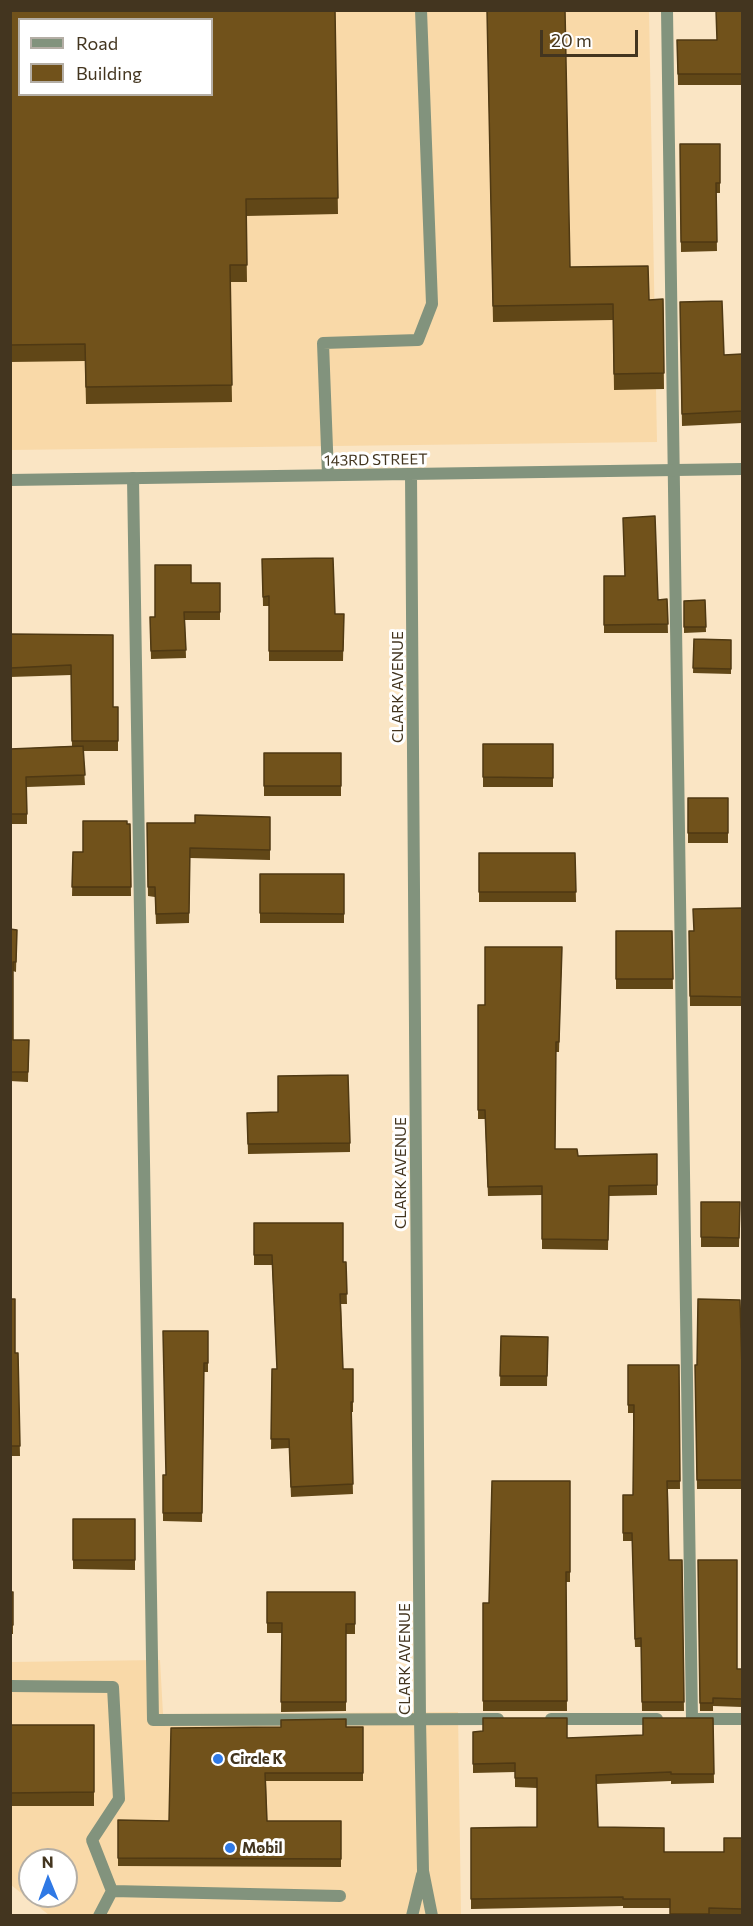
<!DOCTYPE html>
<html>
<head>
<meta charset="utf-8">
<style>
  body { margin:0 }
  #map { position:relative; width:753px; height:1926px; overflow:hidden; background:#fae5c4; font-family:Commissioner,sans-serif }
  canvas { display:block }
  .frame { position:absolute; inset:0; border:12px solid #43351f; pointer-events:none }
  .legend { position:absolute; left:18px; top:18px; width:195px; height:78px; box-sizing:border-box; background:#fff; border:2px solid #b4aea5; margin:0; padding:8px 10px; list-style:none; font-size:18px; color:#43351f }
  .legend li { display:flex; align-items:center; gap:12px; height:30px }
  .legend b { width:30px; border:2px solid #b4aea5 }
  .north { position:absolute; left:18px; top:1848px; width:60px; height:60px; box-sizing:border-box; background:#fff; border:2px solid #b4aea5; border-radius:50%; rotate:359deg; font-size:16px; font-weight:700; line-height:24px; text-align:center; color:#43351f }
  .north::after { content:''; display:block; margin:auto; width:21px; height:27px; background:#2f79e5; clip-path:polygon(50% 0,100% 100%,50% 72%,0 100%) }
  .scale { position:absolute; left:540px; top:30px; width:98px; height:27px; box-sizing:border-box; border:3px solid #43351f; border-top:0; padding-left:8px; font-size:18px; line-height:21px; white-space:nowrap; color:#43351f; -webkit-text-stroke:4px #fff; paint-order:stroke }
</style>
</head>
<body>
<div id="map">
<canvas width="753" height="1926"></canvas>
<div class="frame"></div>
<ul class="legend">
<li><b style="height:8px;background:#82937d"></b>Road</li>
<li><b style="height:16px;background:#71521b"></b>Building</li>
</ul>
<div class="north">N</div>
<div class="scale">20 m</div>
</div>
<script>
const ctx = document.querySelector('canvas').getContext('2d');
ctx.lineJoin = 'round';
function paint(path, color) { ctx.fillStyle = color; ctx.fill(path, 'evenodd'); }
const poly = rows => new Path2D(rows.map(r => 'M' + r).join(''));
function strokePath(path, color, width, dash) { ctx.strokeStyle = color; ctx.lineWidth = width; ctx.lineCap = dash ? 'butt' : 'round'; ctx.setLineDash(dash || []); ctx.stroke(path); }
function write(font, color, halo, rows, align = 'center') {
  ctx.font = font + ' Commissioner,sans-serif'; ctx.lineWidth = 6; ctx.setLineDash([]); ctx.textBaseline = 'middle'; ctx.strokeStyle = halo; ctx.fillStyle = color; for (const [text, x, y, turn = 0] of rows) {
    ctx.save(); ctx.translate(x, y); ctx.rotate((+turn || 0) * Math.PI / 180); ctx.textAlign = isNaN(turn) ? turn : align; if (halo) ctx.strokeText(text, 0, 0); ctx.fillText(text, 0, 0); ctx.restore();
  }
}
paint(poly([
  [10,11,649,11,657,442,11,450],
  [20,20,212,20,212,94,20,94],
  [160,1660,163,1714,458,1712,461,1915,49,1915,11,1885,10,1662],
  [30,1860,66,1860,66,1896,30,1896]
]), '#f9d9a8');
strokePath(poly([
  [667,10,692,1719],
  [328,475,323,343,418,340,432,304,421,10],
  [133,478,153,1720,498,1719],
  [10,1686,113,1687,119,1799,92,1840,112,1891,99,1916],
  [551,1719,657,1719],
  [698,1719,742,1719],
  [112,1891,340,1896]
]), '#82937d', 12);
strokePath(poly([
  [411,474,420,1719,423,1871,432,1916],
  [10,480,742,469],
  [412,1916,422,1875]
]), '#82937d', 12);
paint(poly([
  [10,10,335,10,338,214,246,216,247,282,230,282,232,402,86,404,85,361,10,362],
  [487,10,570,267,649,300,663,299,664,389,614,390,613,320,493,322],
  [742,10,742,85,678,85,677,40,717,40],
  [680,144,720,144,720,193,716,193,717,251,681,252],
  [680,302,724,355,742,354,742,423,682,426],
  [262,559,335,614,344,614,343,661,269,661,269,606,263,606],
  [604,576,658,600,667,599,668,633,604,633],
  [191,583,220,583,220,620,185,620,186,658,151,659,150,617,155,617],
  [705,600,706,632,684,633,684,601],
  [10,634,113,635,113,707,118,707,118,751,83,751,85,785,27,787,27,824,10,824,10,749,72,746,71,675,10,677],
  [694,639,731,640,731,674,693,673],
  [483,744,553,744,553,787,483,787],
  [264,753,341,753,341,796,264,796],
  [688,798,728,798,728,843,688,843],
  [270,817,270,860,190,858,189,923,156,924,155,897,148,896,147,823,195,823],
  [127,824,130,824,131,896,72,896,73,852,83,852],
  [479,853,575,853,576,902,479,902],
  [260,874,344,874,344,923,260,923],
  [742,908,742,1006,690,1006,689,931,694,931],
  [10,929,17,930,16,972,13,971,13,1040,29,1040,28,1082,10,1081],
  [616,931,672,931,673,989,616,989],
  [562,947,559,1052,556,1052,555,1149,578,1156,657,1154,657,1195,609,1196,608,1250,542,1249,542,1195,488,1196,485,1119,478,1119,478,1005,485,1005],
  [247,1113,350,1143,350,1152,248,1154],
  [701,1202,740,1202,739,1247,701,1247],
  [254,1223,343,1262,346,1262,347,1304,341,1304,343,1369,353,1369,353,1412,351,1412,353,1494,291,1497,289,1448,271,1449,272,1369,277,1369,272,1265,254,1265],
  [10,1299,15,1353,18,1353,20,1456,10,1456],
  [208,1331,208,1372,204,1372,202,1522,163,1521,163,1475,166,1475],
  [501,1336,548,1337,547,1386,500,1386],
  [628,1365,679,1365,680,1489,668,1489,669,1560,682,1560,684,1711,642,1711,641,1647,635,1647,632,1541,623,1541,623,1495,633,1495,633,1413,628,1413],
  [695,1365,742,1368,742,1489,697,1489],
  [570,1481,570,1582,566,1582,567,1711,483,1711,483,1603,489,1603],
  [73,1519,135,1519,135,1570,73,1569],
  [698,1560,737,1669,742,1669,742,1707,713,1706,713,1711,700,1711],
  [10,1592,13,1592,13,1634,10,1634],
  [267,1592,355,1592,355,1634,346,1634,346,1711,281,1712,282,1633,267,1633],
  [713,1718,714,1783,671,1784,671,1781,596,1784,598,1827,664,1852,724,1852,742,1838,742,1916,670,1916,670,1908,623,1908,623,1906,471,1909,471,1828,537,1827,537,1788,515,1787,515,1772,473,1773,473,1732,567,1738,643,1735],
  [10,1725,94,1725,94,1806,10,1806],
  [346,1727,363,1727,363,1781,266,1781,267,1821,341,1821,341,1867,118,1866,118,1820,169,1821]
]), '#614717');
const building = poly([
  [10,10,335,10,338,198,246,199,247,265,230,265,232,385,86,387,85,344,10,345,10,10],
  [20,20,212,20,212,94,20,94,20,20],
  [487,10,565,10,570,267,648,266,649,300,663,299,664,373,614,374,613,304,493,306,487,10],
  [716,10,742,10,742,74,678,74,677,40,717,40,716,10],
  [680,144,720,144,720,183,716,183,717,242,681,242,680,144],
  [722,301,724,355,742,354,742,411,682,414,680,302,722,301],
  [655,516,658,600,667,599,668,624,604,625,604,576,625,576,623,518,655,516],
  [333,558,335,614,344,614,343,651,269,651,269,596,263,597,262,559,333,558],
  [155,565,191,565,191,583,220,583,220,612,184,612,186,650,151,651,150,617,155,617,155,565],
  [705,600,706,627,684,627,684,601,705,600],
  [10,634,113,635,113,707,118,707,118,741,72,741,71,665,10,668,10,634],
  [694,639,731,640,731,669,693,668,694,639],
  [483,744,553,744,553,778,483,777,483,744],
  [83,746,85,775,26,777,27,814,10,814,10,749,83,746],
  [264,753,341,753,341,786,264,786,264,753],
  [688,798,728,798,728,833,688,833,688,798],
  [195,815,270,817,270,850,190,848,189,913,156,914,155,887,148,887,147,823,195,823,195,815],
  [83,821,127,821,127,824,130,824,131,887,72,887,73,852,83,852,83,821],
  [479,853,575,853,576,892,479,892,479,853],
  [260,874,344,874,344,914,260,913,260,874],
  [742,908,742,997,690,996,689,931,694,931,693,909,742,908],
  [10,929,17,930,16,962,13,962,13,1040,29,1040,28,1072,10,1072,10,929],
  [616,931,672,931,673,979,616,979,616,931],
  [485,947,562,947,559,1042,556,1042,555,1149,577,1149,578,1156,657,1154,657,1185,609,1186,608,1240,542,1239,542,1186,488,1187,485,1110,478,1110,478,1005,485,1005,485,947],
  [348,1075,350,1143,248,1144,247,1113,278,1112,278,1076,348,1075],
  [701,1202,740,1202,739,1238,701,1237,701,1202],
  [254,1223,343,1223,343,1262,346,1262,347,1294,340,1294,343,1369,353,1369,353,1402,351,1402,353,1484,291,1487,289,1439,271,1439,272,1369,277,1369,272,1255,254,1255,254,1223],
  [10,1299,15,1299,15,1353,18,1353,20,1446,10,1446,10,1299],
  [698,1299,740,1300,742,1368,742,1480,697,1480,695,1365,697,1365,698,1299],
  [163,1331,208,1331,208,1363,204,1363,202,1513,163,1513,163,1475,166,1475,163,1331],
  [501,1336,548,1337,547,1376,500,1376,501,1336],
  [628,1365,679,1365,680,1481,667,1481,669,1560,682,1560,684,1702,642,1702,641,1638,635,1639,632,1533,623,1533,623,1495,633,1495,634,1405,628,1405,628,1365],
  [492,1481,570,1481,570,1572,566,1572,567,1701,483,1701,483,1603,489,1603,492,1481],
  [73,1519,135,1519,135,1560,73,1560,73,1519],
  [698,1560,737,1560,737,1669,742,1669,742,1699,713,1698,713,1703,700,1703,698,1560],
  [10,1592,13,1592,13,1625,10,1625,10,1592],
  [267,1592,355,1592,355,1624,346,1624,346,1702,281,1702,282,1623,267,1623,267,1592],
  [483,1718,567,1718,567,1738,643,1735,643,1718,713,1718,714,1774,671,1774,671,1772,596,1775,598,1827,664,1828,664,1852,724,1852,724,1838,742,1838,742,1909,709,1908,709,1914,670,1914,670,1899,623,1899,623,1897,471,1899,471,1828,537,1827,537,1778,515,1778,515,1763,473,1764,473,1732,483,1731,483,1718],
  [346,1719,346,1727,363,1727,363,1773,265,1773,267,1821,341,1821,341,1859,118,1858,118,1820,169,1821,171,1728,281,1727,281,1720,346,1719],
  [10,1725,94,1725,94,1792,10,1793,10,1725]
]);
paint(building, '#71521b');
strokePath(building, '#4f3913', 1.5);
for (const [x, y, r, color] of [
  [218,1759,6,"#2f79e5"],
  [230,1848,6,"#2f79e5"]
]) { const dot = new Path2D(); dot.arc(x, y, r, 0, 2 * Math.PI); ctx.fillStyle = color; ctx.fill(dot); strokePath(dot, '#fff', 2); }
write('15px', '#43351f', '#fff', [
  ["143RD STREET",376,460,-1],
  ["CLARK AVENUE",398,687,-90],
  ["CLARK AVENUE",401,1173,-90],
  ["CLARK AVENUE",405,1659,-90]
]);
write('bold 15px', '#43351f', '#fff', [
  ["Circle K",230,1759],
  ["Mobil",242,1848]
], 'left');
</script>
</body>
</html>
